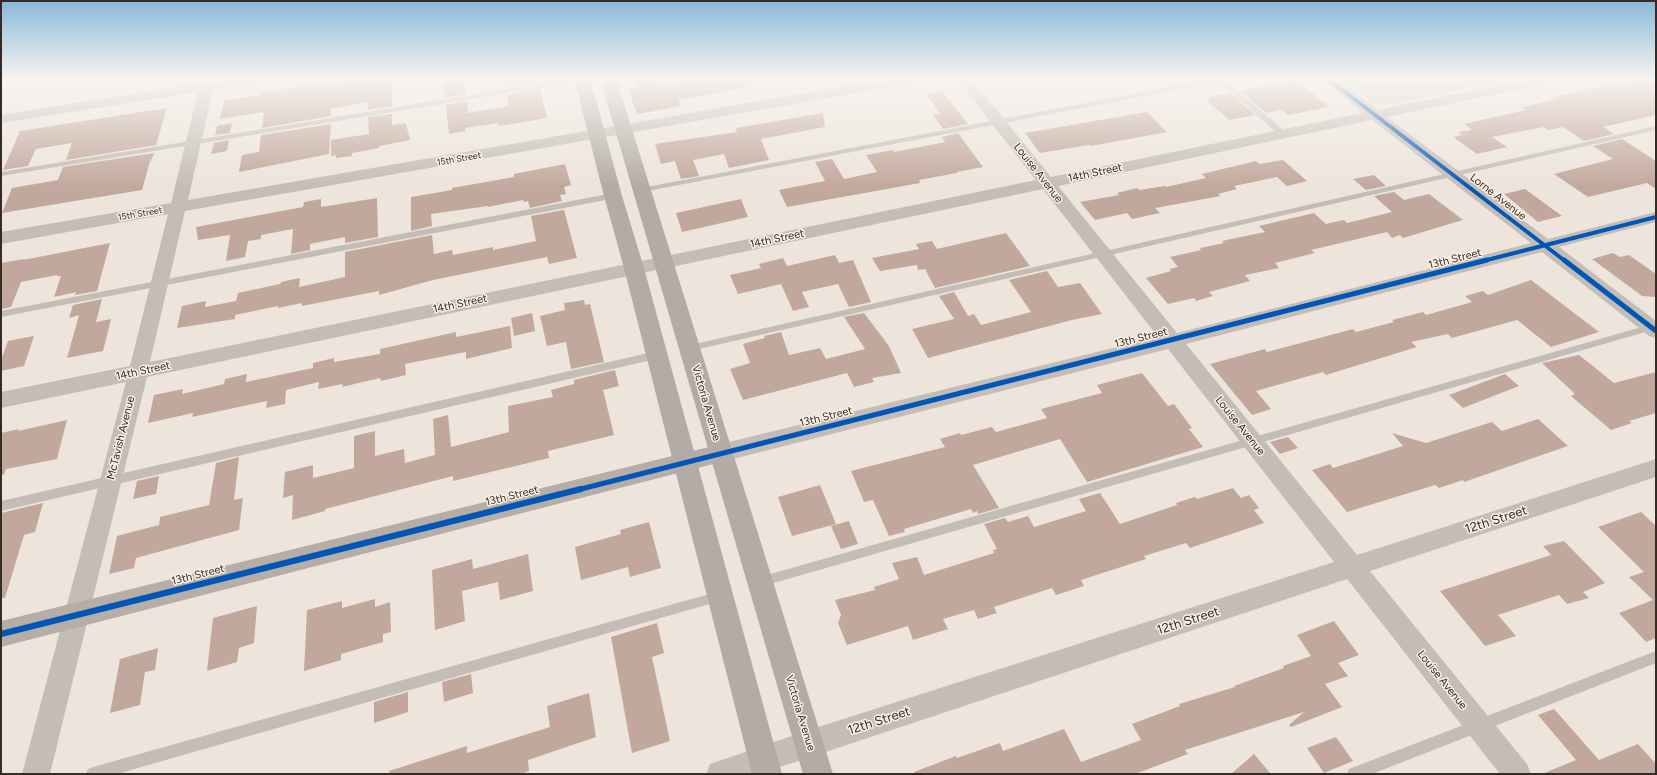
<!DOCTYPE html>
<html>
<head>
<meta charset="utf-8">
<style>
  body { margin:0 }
  #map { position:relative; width:1657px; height:775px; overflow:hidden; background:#ede5dc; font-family:Figtree,sans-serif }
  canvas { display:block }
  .frame { position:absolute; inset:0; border:2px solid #352a25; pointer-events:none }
</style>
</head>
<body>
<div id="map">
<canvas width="1657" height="775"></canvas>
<div class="frame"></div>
</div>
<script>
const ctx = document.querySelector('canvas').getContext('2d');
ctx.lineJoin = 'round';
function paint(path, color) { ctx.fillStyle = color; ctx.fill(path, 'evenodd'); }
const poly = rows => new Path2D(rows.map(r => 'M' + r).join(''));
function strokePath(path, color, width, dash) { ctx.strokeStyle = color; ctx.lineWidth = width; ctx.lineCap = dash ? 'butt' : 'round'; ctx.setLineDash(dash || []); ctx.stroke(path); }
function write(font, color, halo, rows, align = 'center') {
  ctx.font = font + ' Figtree,sans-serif'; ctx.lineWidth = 3; ctx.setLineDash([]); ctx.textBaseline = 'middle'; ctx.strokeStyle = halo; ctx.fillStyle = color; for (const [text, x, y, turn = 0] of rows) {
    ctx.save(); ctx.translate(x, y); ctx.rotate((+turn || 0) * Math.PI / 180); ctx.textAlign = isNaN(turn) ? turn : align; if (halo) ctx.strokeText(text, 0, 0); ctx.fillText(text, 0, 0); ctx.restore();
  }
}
paint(poly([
  [1341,78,1517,78,1387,105,1375,104]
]), '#cdd2b5');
paint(poly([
  [362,78,392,78,392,106,368,110,368,102,331,109,331,116,262,128,264,112,220,119,224,101,260,95,260,93,317,84,317,86],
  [443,78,464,78,466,94,445,98],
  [503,78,537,78,538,82,505,88],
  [636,78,654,78,657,86,702,78,754,78,754,86,678,100,681,106,637,114,628,89,639,87],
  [1650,78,1656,78,1656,115,1603,127,1614,134,1584,141,1563,127,1548,130,1544,127,1492,137,1507,147,1477,154,1453,137,1463,135,1458,132,1472,130,1464,124,1526,110,1522,107,1554,100,1551,98,1611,84,1615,86],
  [1296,80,1329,107,1288,115,1282,110,1266,113,1240,91],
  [540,89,547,118,499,126,498,123,465,128,466,131,449,134,446,105,467,101,468,113,509,106,507,95],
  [942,91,968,124,943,129,933,115,941,114,926,94],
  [1230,93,1255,115,1229,120,1206,100,1212,99,1210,97],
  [167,108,156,145,66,160,72,143,36,149,28,166,3,170,20,131],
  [1147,112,1167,132,1091,146,1089,145,1040,153,1025,133],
  [823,113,825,127,761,139,769,160,729,168,724,154,693,160,699,176,681,179,675,161,661,164,655,144,737,132,736,128],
  [392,114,392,125,406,123,410,140,379,146,379,148,352,153,352,156,336,158,336,155,331,156,331,140,369,134,368,117],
  [232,123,230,133,215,135,217,126],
  [331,124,329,154,239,172,242,155,259,152,261,135],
  [958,133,983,167,957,172,957,173,919,180,920,183,787,207,779,190,825,181,815,162,832,159,844,179,877,172,866,155,893,150,894,152,945,142,942,137],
  [1622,139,1656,161,1656,189,1647,183,1588,197,1554,174,1613,159,1593,146],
  [229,140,227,151,211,154,214,143],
  [154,153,151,161,150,161,142,190,2,213,12,188,58,180,63,167],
  [1283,160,1307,181,1287,186,1277,177,1234,186,1237,189,1218,194,1221,196,1155,208,1160,213,1132,219,1127,213,1095,220,1080,202,1119,195,1117,193,1137,188,1139,190,1165,186,1166,187,1206,178,1202,174,1256,161,1260,164],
  [565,164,571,185,564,187,566,194,560,195,562,201,530,208,528,201,524,202,523,200,488,207,488,206,431,214,432,226,411,231,411,197,452,190,452,188,514,177,514,174],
  [1374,175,1386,186,1366,190,1353,179],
  [1525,189,1562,216,1538,222,1504,194],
  [1394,192,1404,200,1429,194,1463,220,1403,238,1400,235,1392,238,1387,232,1311,250,1315,253,1275,263,1279,268,1245,275,1250,281,1209,292,1213,296,1196,301,1194,298,1168,304,1146,278,1171,271,1169,269,1178,267,1170,257,1201,250,1200,248,1224,243,1222,241,1265,232,1259,226,1314,213,1326,224,1344,220,1347,223,1392,212,1374,196],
  [377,198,378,237,345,243,345,237,310,244,310,250,291,254,293,229,261,235,261,239,248,241,245,257,226,261,230,235,198,240,196,227,303,207,304,202,321,199,321,207],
  [741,199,748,217,682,232,676,213],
  [564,210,577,258,549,264,547,257,433,280,379,295,379,291,302,306,302,303,278,308,278,306,235,315,235,319,177,328,182,306,206,301,205,307,236,301,238,293,280,284,281,282,300,278,299,287,345,277,345,252,432,235,434,254,452,250,453,255,493,247,493,250,536,241,531,216],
  [1006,233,1030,266,935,288,925,269,918,270,917,265,880,271,872,258,919,249,916,244,932,241,937,249],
  [110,243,97,291,75,295,76,292,54,297,61,276,57,276,57,275,21,282,11,307,1,309,1,263,24,259,23,260],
  [1613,253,1620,257,1629,255,1656,274,1656,297,1642,296,1592,259],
  [835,255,839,263,853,260,871,302,849,307,838,284,802,292,809,307,793,311,781,284,738,294,730,275,761,268,759,264,783,258,787,266],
  [1047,271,1058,287,1080,283,1102,314,1072,320,928,358,912,329,954,319,939,296,954,292,968,316,974,314,981,325,1031,312,1009,280],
  [1531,280,1599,332,1551,347,1517,320,1452,338,1448,334,1411,342,1417,347,1326,375,1323,372,1256,391,1271,409,1252,415,1210,364,1265,349,1267,352,1353,329,1356,332,1394,322,1392,320,1423,312,1426,315,1472,302,1465,296,1483,291,1488,295],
  [102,299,96,322,111,319,103,351,67,358,79,315,69,318,73,305],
  [584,300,585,305,590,304,604,362,571,369,566,342,547,346,540,316,565,310,564,303],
  [532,313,535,331,514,336,511,318],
  [864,313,889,346,901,373,872,378,874,382,854,387,847,373,743,400,730,369,750,363,743,344,765,338,764,336,781,332,789,355,820,348,826,359,865,349,844,317],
  [510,326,512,348,466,359,466,352,405,364,406,375,381,381,380,378,342,387,343,384,318,389,319,382,286,390,285,404,266,408,267,401,192,417,193,413,148,423,154,395,183,389,182,394,224,384,225,379,247,374,246,382,313,368,313,363,334,358,334,362,380,354,380,349,416,341,456,332,456,337],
  [34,336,24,366,1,371,1,360,8,341],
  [1579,355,1614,383,1656,372,1656,413,1629,421,1632,423,1611,430,1571,396,1575,394,1542,363],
  [615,370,619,386,603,390,614,435,548,451,549,458,453,481,453,476,325,509,325,511,292,520,293,495,283,498,285,472,313,465,313,478,354,468,354,436,375,431,375,456,404,449,405,463,435,455,433,419,448,415,451,447,509,432,508,406,553,397,551,390,574,384,574,380],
  [1142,373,1168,406,1174,404,1192,428,1189,429,1203,447,1087,482,1060,439,973,465,999,508,978,514,977,511,973,513,971,509,904,529,905,532,889,536,873,500,864,502,851,471,945,447,940,439,960,433,961,435,992,427,996,432,1047,418,1041,409,1102,393,1097,385],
  [1505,374,1519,386,1463,408,1449,395],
  [1538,419,1568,446,1464,482,1463,480,1439,488,1435,485,1347,512,1312,470,1330,464,1333,468,1403,446,1392,433,1426,443,1492,422,1502,431],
  [67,420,57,459,6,469,4,475,1,474,1,433,19,429,18,431],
  [1288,437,1298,448,1280,454,1270,442],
  [239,457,234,500,243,498,239,530,136,558,134,568,109,574,117,536,159,525,160,517,209,505,216,463],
  [159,476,156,494,133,499,137,481],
  [820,485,836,524,792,536,778,497],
  [1233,488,1241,498,1249,495,1259,508,1254,510,1264,523,1190,548,1186,543,1144,556,1146,559,1081,580,1084,586,1056,595,1052,588,994,607,997,613,978,619,974,610,943,619,948,629,913,640,908,626,847,645,838,623,841,615,835,600,875,590,874,587,899,579,892,563,917,557,924,575,994,553,993,550,997,549,984,524,1005,518,1008,522,1028,516,1034,527,1086,511,1079,499,1100,493,1120,524,1177,505,1176,503,1195,497,1197,499],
  [43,503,35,532,24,535,5,598,1,598,1,513],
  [1641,512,1656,526,1656,638,1646,642,1619,613,1653,600,1629,577,1644,572,1598,527],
  [849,521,858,544,841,549,831,526],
  [649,522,661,568,630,577,628,567,581,580,575,547,621,534,620,530],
  [1564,541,1605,583,1583,592,1589,598,1567,604,1559,595,1498,615,1516,636,1485,646,1440,591,1551,555,1543,546],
  [528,554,533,591,500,600,498,582,462,591,465,621,435,630,432,570,472,559,473,569],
  [375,599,375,607,390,602,391,632,383,634,383,642,341,654,341,660,304,671,307,610,342,601,342,608],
  [257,606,254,643,239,648,237,662,207,671,213,618],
  [1334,621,1359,655,1338,663,1348,676,1325,684,1342,707,1291,727,1289,725,1304,712,1185,750,1188,754,1135,774,914,774,914,772,956,756,957,758,1000,743,1003,751,1064,729,1081,762,1141,740,1132,724,1180,706,1179,704,1235,687,1234,686,1284,668,1283,666,1311,656,1297,635],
  [657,623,664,653,652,657,670,741,632,753,611,637],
  [158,648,155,670,145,672,140,705,110,713,120,659],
  [471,674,473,693,444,702,442,682],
  [408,692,408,712,374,723,374,702],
  [589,693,596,737,528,760,529,771,520,774,390,774,389,771,467,746,467,753,550,727,547,706],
  [1554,709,1599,760,1638,744,1656,764,1656,774,1542,774,1576,760,1538,715],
  [1336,737,1353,761,1324,773,1307,748],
  [1254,754,1271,774,1231,774]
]), '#c2a89c');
paint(poly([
  [574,78,586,79,582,81,1,176,1,172,574,78],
  [1216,78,1231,78,1226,81,1286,132,1286,136,1280,136,1219,82,642,192,638,190,642,188,1216,78],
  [1656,126,1656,130,690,351,685,348,690,345,1656,126],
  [613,193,616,194,616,198,1,317,1,311,613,193],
  [1656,323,1656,329,760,587,756,586,754,582,756,578,760,577,1656,323],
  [657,351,660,352,662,355,660,358,1,511,1,501,657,351],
  [720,591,724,592,726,596,724,600,720,601,117,774,86,774,88,769,93,767,720,591],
  [1656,651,1656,663,1372,774,1347,774,1349,769,1354,767,1656,651]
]), '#c4bdb6');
paint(poly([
  [202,78,216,78,215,81,233,78,269,78,267,81,262,82,213,90,188,200,892,78,925,78,923,81,918,82,185,211,150,362,1036,180,956,78,971,78,1051,177,1363,113,1320,78,1336,78,1378,110,1532,78,1561,78,1559,81,1554,82,1387,117,1548,239,1656,212,1656,222,1559,247,1656,321,1656,338,1649,336,1542,252,1186,344,1357,555,1656,459,1656,477,1370,571,1527,764,1531,774,1500,774,1347,579,759,774,706,774,710,764,809,730,1334,562,1168,349,721,462,713,459,710,453,713,447,721,444,1158,337,1043,189,147,377,50,774,22,774,126,382,1,408,1,392,130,366,168,214,1,244,1,232,171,203,198,92,1,123,1,115,201,83,202,78],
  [1372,120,1531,243,1177,333,1058,186,1372,120]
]), '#c4bdb6');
paint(poly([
  [721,444,729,446,733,453,729,460,721,462,1,647,1,621,721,444]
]), '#b5ada6');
paint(poly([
  [574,78,590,78,622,196,644,268,782,774,752,774,624,268,604,196,574,78],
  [600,78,616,78,833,774,803,774,600,78]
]), '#b3aba5');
strokePath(poly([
  [1327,78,1565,261],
  [1483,261,1656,217]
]), '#0057b8', 4);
strokePath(poly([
  [1564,260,1656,331],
  [577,490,1487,260]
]), '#0057b8', 5);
strokePath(poly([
  [1,634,581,489]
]), '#0057b8', 6);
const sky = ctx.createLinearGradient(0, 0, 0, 187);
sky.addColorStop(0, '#88b8d8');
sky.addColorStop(0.42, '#f7f3ef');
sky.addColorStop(1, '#f7f3ef00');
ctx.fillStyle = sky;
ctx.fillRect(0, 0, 1657, 187);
write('9px', '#352a25', '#faefe2', [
  ["15th Street",459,159,-10],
  ["15th Street",140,214,-10]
]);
write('11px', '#352a25', '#faefe2', [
  ["Louise Avenue",1038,173,52],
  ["14th Street",1095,173,-12],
  ["Lorne Avenue",1498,197,38],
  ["14th Street",777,239,-12],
  ["13th Street",1455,259,-14],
  ["14th Street",460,304,-12],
  ["13th Street",1141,338,-14],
  ["14th Street",143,371,-12],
  ["Victoria Avenue",706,403,74],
  ["13th Street",826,417,-14],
  ["Louise Avenue",1240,426,51],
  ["McTavish Avenue",121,438,-76],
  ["13th Street",512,496,-14],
  ["13th Street",198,575,-14],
  ["Louise Avenue",1442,680,51],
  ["Victoria Avenue",800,713,73]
]);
write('13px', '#352a25', '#faefe2', [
  ["12th Street",1496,520,-18],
  ["12th Street",1188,621,-18],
  ["12th Street",879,721,-18]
]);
</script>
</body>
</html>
